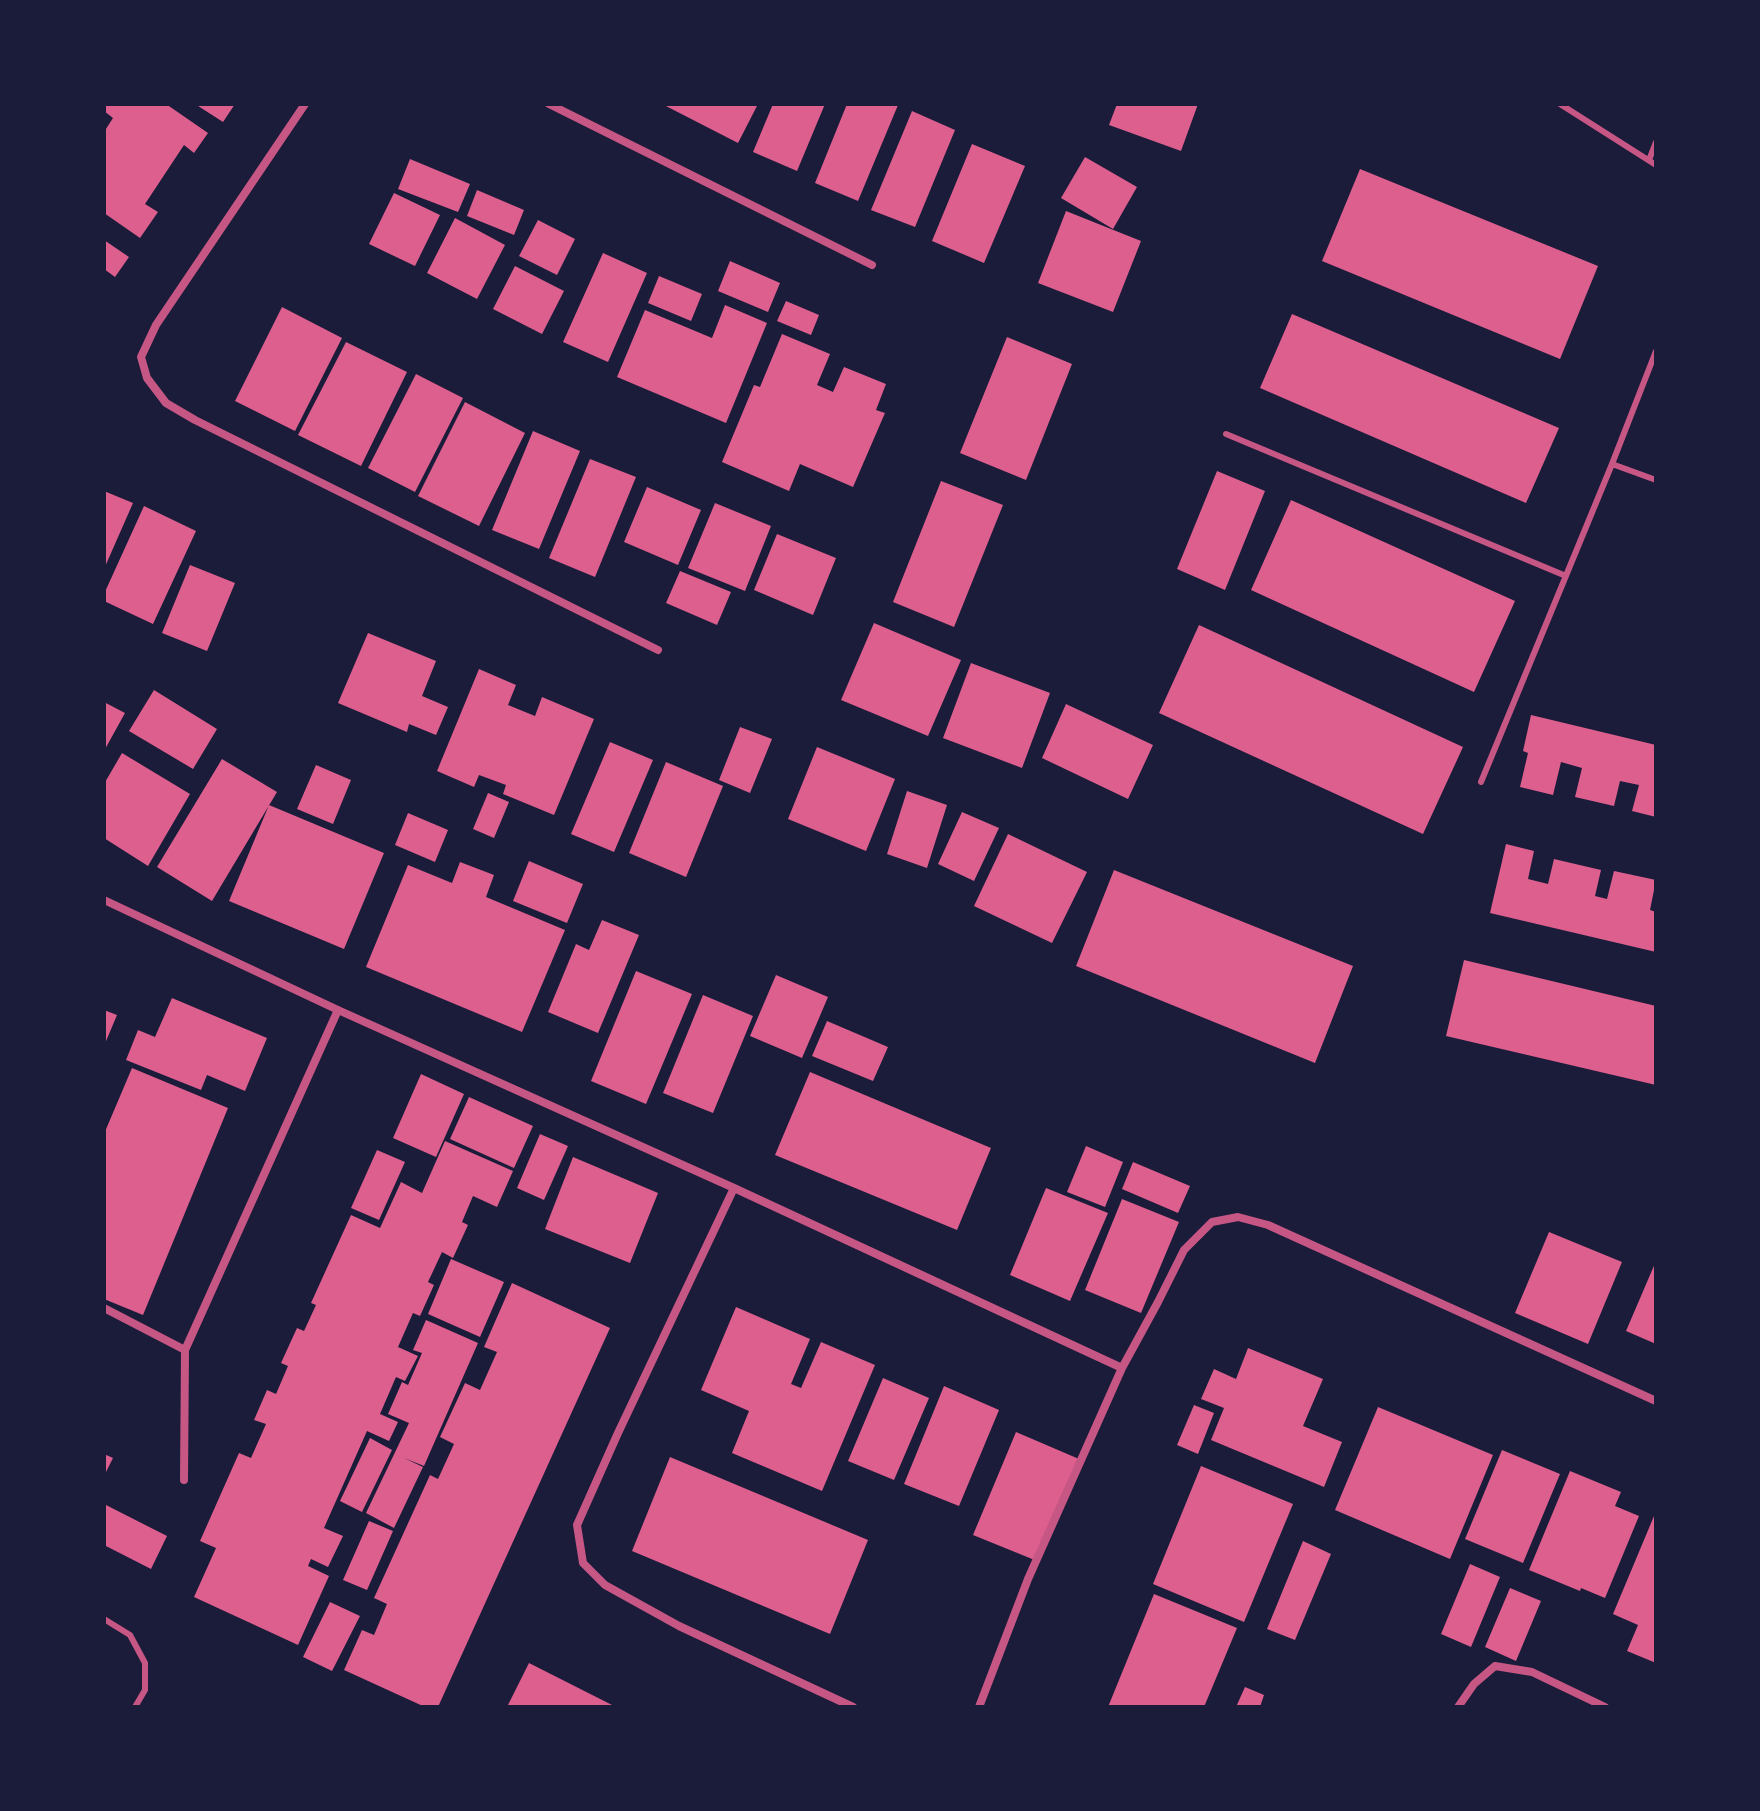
<!DOCTYPE html>
<html>
<head>
<meta charset="utf-8">
<style>
  body { margin:0 }
  #map { position:relative; width:1760px; height:1811px; overflow:hidden; background:#1b1b3a; font-family:"IBM Plex Serif",serif }
  canvas { display:block }
  .frame { position:absolute; inset:0; border:106px solid #1b1b3a; pointer-events:none }
</style>
</head>
<body>
<div id="map">
<canvas width="1760" height="1811"></canvas>
<div class="frame"></div>
</div>
<script>
const ctx = document.querySelector('canvas').getContext('2d');
ctx.lineJoin = 'round';
function paint(path, color) { ctx.fillStyle = color; ctx.fill(path, 'evenodd'); }
const poly = rows => new Path2D(rows.map(r => 'M' + r).join(''));
function strokePath(path, color, width, dash) { ctx.strokeStyle = color; ctx.lineWidth = width; ctx.lineCap = dash ? 'butt' : 'round'; ctx.setLineDash(dash || []); ctx.stroke(path); }
paint(poly([
  [104,104,166,104,208,133,194,153,184,145,145,204,158,212,140,238,104,213,104,132,113,118,104,111],
  [195,104,235,104,223,122],
  [662,104,758,104,738,143],
  [773,104,825,104,797,171,753,152],
  [847,104,898,105,858,201,815,183],
  [1117,104,1198,104,1181,151,1109,125],
  [912,111,955,130,915,227,871,210],
  [972,144,1025,166,984,263,932,241],
  [1085,157,1137,187,1113,229,1061,198],
  [410,159,470,184,458,212,398,189],
  [1360,169,1598,266,1560,359,1322,261],
  [477,190,524,210,514,235,467,216],
  [394,193,440,215,415,266,369,244],
  [1066,211,1141,241,1113,312,1038,283],
  [455,218,505,245,477,299,427,273],
  [538,220,575,239,557,275,519,256],
  [104,240,129,257,115,277,104,269],
  [603,253,647,273,608,362,563,342],
  [730,261,780,283,768,312,718,291],
  [515,266,564,291,542,334,493,309],
  [659,276,702,294,691,321,648,303],
  [786,301,819,315,811,335,777,321],
  [725,305,767,323,726,423,617,377,645,310,712,338],
  [282,307,342,338,295,431,235,401],
  [1292,314,1559,428,1526,503,1260,388],
  [782,334,830,354,817,385,833,392,844,367,886,384,876,410,885,413,853,487,800,464,789,491,722,462,754,385,760,387],
  [1007,337,1072,364,1026,480,960,453],
  [346,342,407,372,361,466,298,435],
  [416,374,463,398,415,492,368,468],
  [465,402,525,433,479,526,418,496],
  [533,431,580,451,539,549,492,530],
  [590,459,636,477,595,577,549,558],
  [1217,471,1265,491,1225,590,1177,569],
  [941,481,1003,505,954,627,893,602],
  [647,487,701,510,678,565,624,542],
  [104,491,133,503,104,569],
  [1291,500,1515,601,1474,692,1251,590],
  [715,503,771,526,745,591,688,568],
  [144,506,196,531,153,624,104,601,104,594],
  [777,534,836,558,813,615,754,590],
  [190,565,235,583,207,651,162,633],
  [680,571,731,592,717,625,666,603],
  [874,623,961,660,928,736,841,700],
  [1199,625,1463,747,1423,834,1159,713],
  [368,633,436,661,422,696,448,707,436,735,409,724,407,732,338,703],
  [971,663,1050,693,1022,768,943,738],
  [479,669,516,685,508,705,535,716,542,697,594,719,554,815,503,794,506,785,479,775,474,787,437,771],
  [154,690,217,729,193,769,129,731],
  [104,702,125,713,104,751],
  [1066,704,1153,745,1128,799,1042,758],
  [1531,715,1656,745,1656,817,1632,811,1639,785,1620,781,1614,806,1575,797,1582,768,1561,762,1553,795,1520,787,1528,753,1523,751],
  [740,727,772,739,750,793,719,780],
  [610,742,653,760,614,852,571,834],
  [817,747,895,779,866,851,788,819],
  [122,753,190,794,148,866,104,838,104,784],
  [222,759,277,792,212,901,157,867],
  [666,762,723,786,686,877,629,853],
  [316,765,351,780,333,824,297,809],
  [907,791,947,805,927,868,887,854],
  [488,793,509,802,494,838,473,829],
  [269,805,384,853,344,949,229,901],
  [962,812,999,828,974,881,938,864],
  [408,813,448,830,435,862,395,845],
  [1008,834,1087,872,1052,943,974,906],
  [1506,844,1534,851,1528,879,1548,884,1554,859,1601,870,1595,896,1607,899,1614,871,1656,880,1650,910,1656,912,1656,952,1490,913],
  [529,861,583,884,567,923,513,901],
  [460,862,494,875,486,897,565,930,522,1032,366,967,408,865,452,883],
  [1114,870,1353,966,1315,1063,1076,966],
  [602,920,639,935,598,1033,548,1012,576,944,589,950],
  [1464,960,1656,1006,1656,1085,1446,1036],
  [636,971,692,994,646,1104,591,1081],
  [776,975,828,997,802,1058,750,1036],
  [703,995,753,1016,713,1113,663,1093],
  [172,998,267,1038,245,1091,207,1075,201,1090,126,1060,138,1030,155,1037],
  [104,1010,117,1015,104,1046],
  [827,1021,888,1047,873,1081,812,1056],
  [132,1068,228,1108,143,1315,104,1299,104,1134],
  [810,1072,991,1148,957,1230,775,1155],
  [421,1074,464,1094,436,1157,393,1138],
  [469,1097,533,1126,514,1168,450,1139],
  [540,1134,568,1146,544,1200,517,1188],
  [445,1141,513,1171,497,1207,473,1196,462,1222,468,1225,453,1258,442,1252,428,1282,434,1285,420,1316,413,1313,398,1347,418,1356,405,1381,396,1377,380,1414,398,1422,389,1441,367,1431,324,1528,343,1536,328,1567,311,1559,308,1566,329,1576,298,1645,194,1597,216,1548,200,1541,239,1453,251,1458,266,1424,254,1420,267,1390,276,1394,288,1366,281,1363,297,1328,304,1331,316,1305,311,1303,351,1215,380,1228,401,1182,422,1193],
  [1086,1146,1123,1162,1105,1207,1067,1192],
  [377,1150,405,1162,379,1220,351,1208],
  [573,1157,658,1193,630,1263,545,1229],
  [1133,1162,1190,1186,1178,1213,1122,1189],
  [1046,1188,1108,1213,1070,1301,1010,1275],
  [1122,1199,1179,1222,1141,1313,1085,1290],
  [1549,1232,1622,1262,1588,1344,1515,1313],
  [451,1259,504,1282,480,1337,428,1314],
  [1656,1261,1656,1344,1626,1331],
  [512,1283,610,1328,438,1707,425,1707,344,1670,362,1630,374,1635,387,1604,374,1598,430,1475,438,1479,454,1444,440,1437,465,1383,480,1390,497,1352,484,1347],
  [736,1307,810,1339,791,1384,801,1388,821,1342,875,1365,822,1491,732,1453,749,1411,701,1390],
  [426,1320,478,1343,424,1466,404,1458,423,1467,394,1528,366,1513,409,1423,388,1414,402,1382,408,1385,422,1353,413,1350],
  [1248,1348,1323,1379,1303,1426,1342,1442,1324,1487,1211,1440,1224,1408,1201,1399,1214,1369,1236,1379],
  [883,1378,929,1398,894,1480,848,1461],
  [944,1386,999,1410,959,1506,904,1484],
  [1194,1405,1214,1413,1198,1454,1177,1445],
  [1378,1407,1493,1455,1450,1559,1335,1510],
  [1016,1432,1079,1459,1037,1561,973,1535],
  [370,1438,392,1450,362,1512,340,1501],
  [1502,1450,1560,1474,1523,1563,1465,1539],
  [104,1454,113,1458,104,1476],
  [670,1457,868,1540,830,1634,632,1551],
  [1201,1466,1293,1504,1244,1622,1153,1584],
  [1570,1471,1621,1492,1615,1506,1639,1516,1605,1598,1581,1588,1580,1591,1529,1570],
  [104,1504,167,1536,151,1569,104,1545],
  [1654,1516,1656,1517,1656,1663,1627,1651,1638,1625,1613,1614],
  [369,1521,393,1531,367,1590,343,1580],
  [1303,1541,1331,1554,1295,1640,1267,1629],
  [1470,1564,1500,1577,1471,1647,1441,1634],
  [1510,1588,1541,1601,1516,1661,1485,1647],
  [1154,1594,1237,1628,1204,1707,1108,1707],
  [330,1602,360,1616,332,1671,303,1657],
  [529,1663,616,1707,507,1707],
  [1245,1687,1264,1695,1260,1707,1236,1707]
]), '#dd5f8e');
strokePath(poly([
  [1560,104,1656,165],
  [1649,160,1656,142],
  [1226,434,1566,576],
  [1612,464,1656,480],
  [1481,782,1612,464,1656,351],
  [104,1619,130,1635,145,1663,145,1690,135,1707]
]), '#c65784', 6);
strokePath(poly([
  [305,104,156,325,141,357,147,378,166,403,195,420,658,650],
  [549,104,872,265],
  [104,900,338,1010,734,1188,1122,1368,1158,1302,1184,1250,1212,1222,1238,1217,1268,1225,1656,1401],
  [734,1188,618,1433,577,1525,583,1563,605,1585,679,1626,853,1707],
  [104,1308,185,1350],
  [184,1480,185,1350,338,1010],
  [979,1707,1028,1579,1122,1368],
  [1458,1707,1474,1684,1495,1666,1532,1672,1605,1707]
]), '#c65784', 8);
</script>
</body>
</html>
